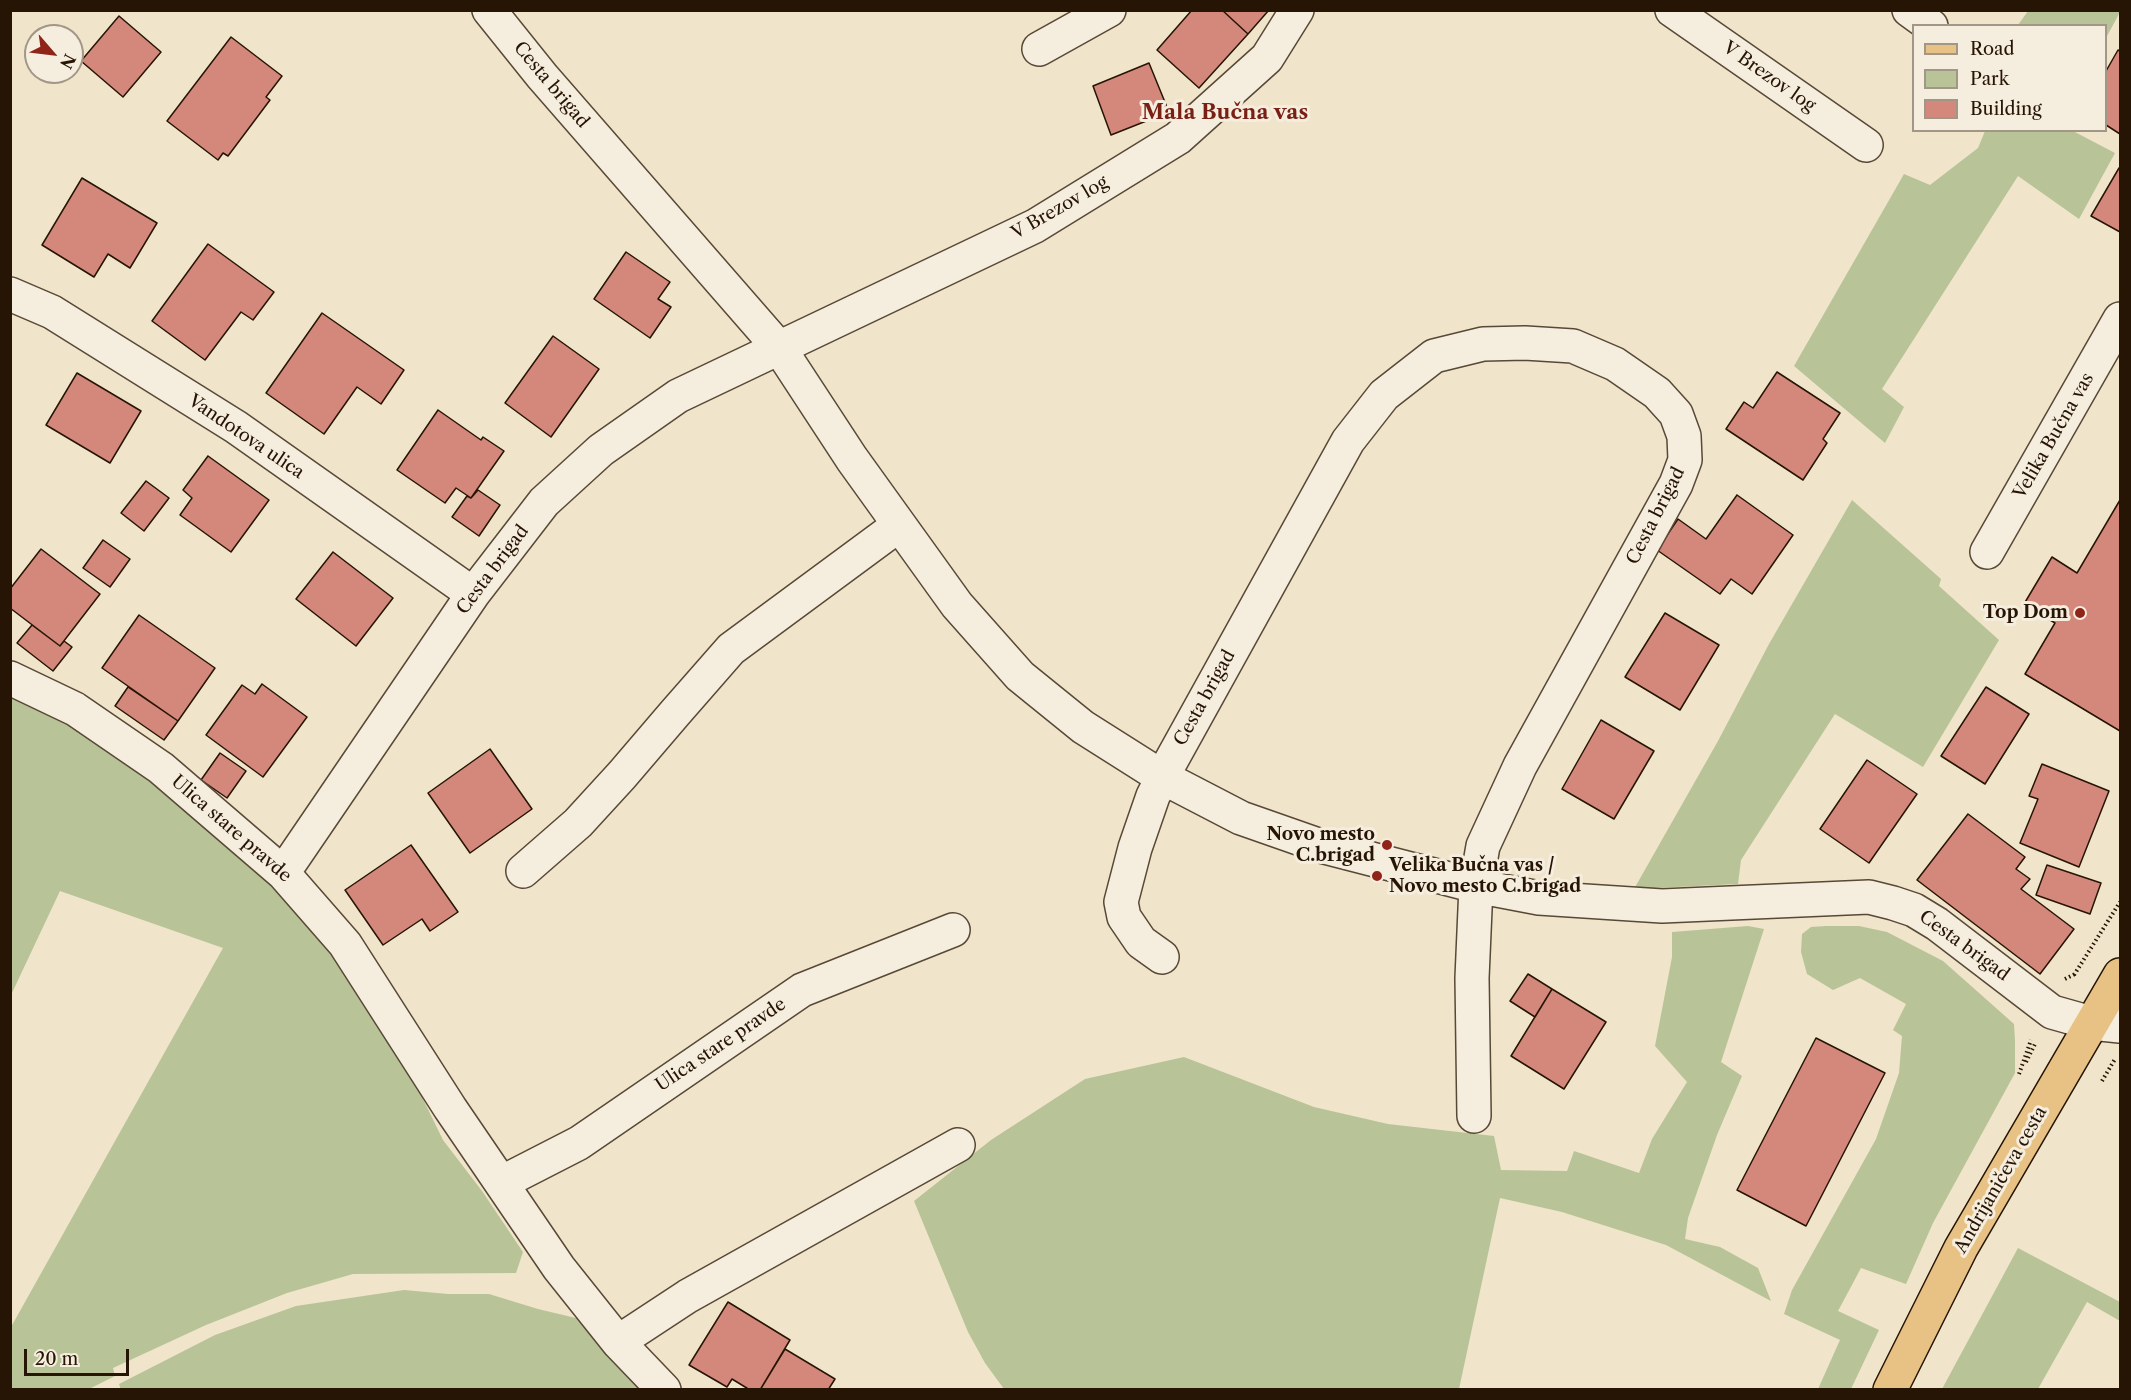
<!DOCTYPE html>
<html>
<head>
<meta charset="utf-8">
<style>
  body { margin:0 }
  #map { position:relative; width:2131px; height:1400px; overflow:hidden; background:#f0e4ca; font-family:"Libre Caslon Text",serif }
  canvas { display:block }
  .frame { position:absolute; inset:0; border:12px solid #261405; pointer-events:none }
  .legend { position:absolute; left:1912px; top:24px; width:195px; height:108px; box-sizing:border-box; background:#f5eddd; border:2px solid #a29687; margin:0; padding:8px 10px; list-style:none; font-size:18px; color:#261405 }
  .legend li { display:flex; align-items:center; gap:12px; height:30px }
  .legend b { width:30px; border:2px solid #a29687 }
  .north { position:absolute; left:24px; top:24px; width:60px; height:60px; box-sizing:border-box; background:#f5eddd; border:2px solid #a29687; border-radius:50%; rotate:118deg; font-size:16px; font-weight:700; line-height:24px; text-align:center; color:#261405 }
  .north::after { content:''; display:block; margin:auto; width:21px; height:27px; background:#8f2418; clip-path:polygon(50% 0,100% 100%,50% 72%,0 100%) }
  .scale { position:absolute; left:24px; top:1349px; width:105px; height:27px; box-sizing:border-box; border:3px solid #261405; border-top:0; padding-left:8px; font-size:18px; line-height:21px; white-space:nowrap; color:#261405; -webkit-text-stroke:4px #f5eddd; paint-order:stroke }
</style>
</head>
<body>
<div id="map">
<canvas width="2131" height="1400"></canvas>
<div class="frame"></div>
<ul class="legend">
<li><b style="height:8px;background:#e8c285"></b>Road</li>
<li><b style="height:16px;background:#b8c497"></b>Park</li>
<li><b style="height:16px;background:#d4877b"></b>Building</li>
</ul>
<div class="north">N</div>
<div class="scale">20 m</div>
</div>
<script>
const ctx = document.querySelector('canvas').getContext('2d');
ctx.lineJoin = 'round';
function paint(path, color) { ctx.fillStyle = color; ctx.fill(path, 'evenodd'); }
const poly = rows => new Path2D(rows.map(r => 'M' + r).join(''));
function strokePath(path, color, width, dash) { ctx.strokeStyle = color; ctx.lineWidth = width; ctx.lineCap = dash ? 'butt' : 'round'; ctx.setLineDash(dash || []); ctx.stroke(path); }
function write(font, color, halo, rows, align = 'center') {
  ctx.font = font + ' "Libre Caslon Text",serif'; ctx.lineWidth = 6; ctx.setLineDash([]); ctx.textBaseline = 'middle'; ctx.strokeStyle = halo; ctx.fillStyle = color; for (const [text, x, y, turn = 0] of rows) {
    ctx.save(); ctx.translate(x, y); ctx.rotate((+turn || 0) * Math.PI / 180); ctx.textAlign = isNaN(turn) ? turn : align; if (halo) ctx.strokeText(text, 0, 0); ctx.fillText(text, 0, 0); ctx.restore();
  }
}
paint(poly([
  [2028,11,2120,10,2120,12,2106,38,2106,26,2018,25],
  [1985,131,2073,131,2115,153,2079,219,2018,176,1882,389,1904,407,1885,443,1794,366,1904,174,1930,185,1978,148],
  [1852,500,1941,579,1939,586,1999,640,1923,767,1835,714,1741,860,1738,884,1634,889,1718,741,1769,644],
  [11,688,79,723,231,848,266,880,309,924,361,996,420,1093,443,1140,482,1191,523,1252,516,1273,353,1274,287,1293,206,1325,113,1368,115,1376,89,1389,11,1389,11,1327,223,948,60,891,11,995],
  [1748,926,1764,929,1721,1062,1742,1076,1717,1135,1688,1218,1685,1239,1720,1247,1758,1268,1771,1301,1666,1245,1562,1212,1500,1198,1459,1389,1004,1389,985,1363,968,1332,914,1201,991,1140,1085,1079,1184,1057,1314,1107,1388,1124,1494,1136,1501,1170,1567,1171,1574,1151,1639,1173,1652,1139,1687,1082,1655,1046,1672,957,1672,932],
  [1826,926,1859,926,1887,932,1943,961,2014,1024,2015,1041,2015,1073,1933,1223,1906,1284,1861,1268,1838,1311,1879,1330,1851,1389,1818,1389,1840,1340,1784,1314,1792,1290,1876,1139,1899,1073,1902,1036,1893,1030,1906,1004,1860,978,1833,990,1807,974,1801,952,1802,934,1811,927],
  [2018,1248,2120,1302,2120,1321,2087,1302,2038,1389,1942,1389],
  [404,1290,448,1294,489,1294,538,1309,580,1319,645,1389,121,1390,119,1384,215,1335,296,1306]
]), '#b8c497');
const building = poly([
  [1192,10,1222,10,1248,34,1199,88,1157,50,1192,10],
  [1222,10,1269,10,1248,34,1222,10],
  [119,16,161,52,123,97,81,61,119,16],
  [231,37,282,76,266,97,270,100,228,156,223,153,218,160,167,121,231,37],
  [2118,50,2120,51,2120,134,2106,125,2106,71,2118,50],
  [1149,63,1169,112,1111,135,1093,86,1149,63],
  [2119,168,2120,169,2120,232,2091,216,2119,168],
  [82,178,157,223,130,268,108,254,94,277,42,245,82,178],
  [208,244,274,292,253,320,241,312,205,360,152,321,208,244],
  [626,252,670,282,658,299,671,307,650,338,594,299,626,252],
  [322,313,404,370,381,404,357,387,324,434,266,393,322,313],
  [553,336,599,369,551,437,505,403,553,336],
  [1777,372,1840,413,1823,439,1827,443,1803,480,1726,429,1744,402,1753,408,1777,372],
  [77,373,141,411,110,463,46,425,77,373],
  [438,410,481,440,483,437,504,451,471,498,456,488,445,503,397,470,438,410],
  [208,456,269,500,231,552,180,515,192,498,183,490,208,456],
  [146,481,169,498,144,531,121,513,146,481],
  [478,490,500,505,479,536,452,517,467,496,471,498,478,490],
  [1737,495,1793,535,1752,594,1731,579,1720,594,1657,550,1678,519,1706,539,1737,495],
  [2120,500,2120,731,2025,674,2055,623,2024,604,2052,557,2077,573,2120,500],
  [103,540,130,559,110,587,83,568,103,540],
  [41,549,100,594,60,646,10,608,10,589,41,549],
  [333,552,393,598,356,646,296,599,333,552],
  [1665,613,1719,645,1680,710,1625,677,1665,613],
  [139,615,215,668,178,721,102,668,139,615],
  [32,625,60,646,64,641,72,647,53,671,17,643,32,625],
  [262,684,307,717,263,777,206,735,242,685,255,694,262,684],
  [128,687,178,721,164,740,115,706,128,687],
  [1986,687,2029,714,1985,784,1941,756,1986,687],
  [1601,720,1654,751,1614,819,1562,789,1601,720],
  [490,749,532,809,470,853,428,793,490,749],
  [220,753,246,771,227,798,201,780,220,753],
  [1867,760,1917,794,1869,863,1820,829,1867,760],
  [2042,764,2109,791,2079,867,2020,843,2038,799,2029,796,2042,764],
  [1968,814,2025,857,2016,869,2030,879,2021,889,2074,929,2040,974,1917,880,1968,814],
  [411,845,458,912,430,931,422,919,383,945,345,890,411,845],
  [2047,865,2101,883,2090,914,2036,895,2047,865],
  [1528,974,1552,989,1535,1017,1510,1001,1528,974],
  [1552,989,1606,1022,1564,1089,1511,1056,1552,989],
  [1816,1038,1885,1073,1806,1226,1737,1190,1816,1038],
  [728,1302,790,1340,760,1390,750,1390,732,1379,727,1387,689,1365,728,1302],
  [785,1349,835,1379,828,1390,760,1390,785,1349]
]);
paint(building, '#d4877b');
strokePath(building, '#261405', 1.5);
const minor = poly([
  [489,10,542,76,780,349,852,459,957,605,1020,676,1083,727,1162,777,1241,818,1321,846,1476,886,1539,898,1662,906,1869,897,1893,903,1914,910,1937,924,2052,1012,2091,1023,2120,1026],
  [1672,10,1866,145],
  [1909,10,1931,26],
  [1039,49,1109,10],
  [10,294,52,312,236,427,473,594],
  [1987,552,2120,319],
  [10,678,75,709,161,768,283,873,345,944,450,1108,559,1268,618,1342,664,1390],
  [523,871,578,823,622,775,675,713,731,649,899,525],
  [283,873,473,594,544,502,601,450,678,396,1035,226,1178,138,1267,58,1297,10],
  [1162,957,1141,942,1124,917,1121,902,1135,848,1153,796,1171,761,1348,441,1384,395,1434,356,1483,344,1525,343,1573,346,1615,364,1657,393,1676,414,1684,436,1685,460,1676,484,1520,766,1483,846,1476,886,1472,978,1474,1116],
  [501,1183,579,1143,802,990,953,930],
  [618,1342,688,1296,958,1145]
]);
const major = poly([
  [1890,1390,1961,1248,2120,975]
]);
strokePath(minor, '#584836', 36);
strokePath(major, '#261405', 36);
strokePath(poly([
  [2074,975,2120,902],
  [2065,979,2075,974],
  [2026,1062,2036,1042],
  [2019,1074,2031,1040],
  [2102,1081,2115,1059]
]), '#261405', 4, [1.5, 3]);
strokePath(minor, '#f5eddd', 33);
strokePath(major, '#e8c285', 33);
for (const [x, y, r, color] of [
  [2080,613,6,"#8f2418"],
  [1387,845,6,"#8f2418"],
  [1377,876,6,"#8f2418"]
]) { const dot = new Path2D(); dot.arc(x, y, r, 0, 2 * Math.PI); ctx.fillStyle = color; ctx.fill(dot); strokePath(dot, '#f5eddd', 2); }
write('18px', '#261405', '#f5eddd', [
  ["V Brezov log",1769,77,35],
  ["Cesta brigad",551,85,50],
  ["V Brezov log",1060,208,-30],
  ["Velika Bučna vas",2054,436,-60],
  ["Vandotova ulica",246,437,34],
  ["Cesta brigad",1656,516,-63],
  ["Cesta brigad",493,570,-53],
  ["Cesta brigad",1205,698,-61],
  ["Ulica stare pravde",231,829,41],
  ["Cesta brigad",1964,946,36],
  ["Ulica stare pravde",721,1045,-34],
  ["Andrijaničeva cesta",2001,1180,-60]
]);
write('bold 18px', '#261405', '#f5eddd', [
  ["Top Dom",2068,613],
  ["Novo mesto",1375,835],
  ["C.brigad",1375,856],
  ["Velika Bučna vas /",1389,866,"left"],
  ["Novo mesto C.brigad",1389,887,"left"]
], 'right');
write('bold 21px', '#7a1f14', '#f5eddd', [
  ["Mala Bučna vas",1225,113]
]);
</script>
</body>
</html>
